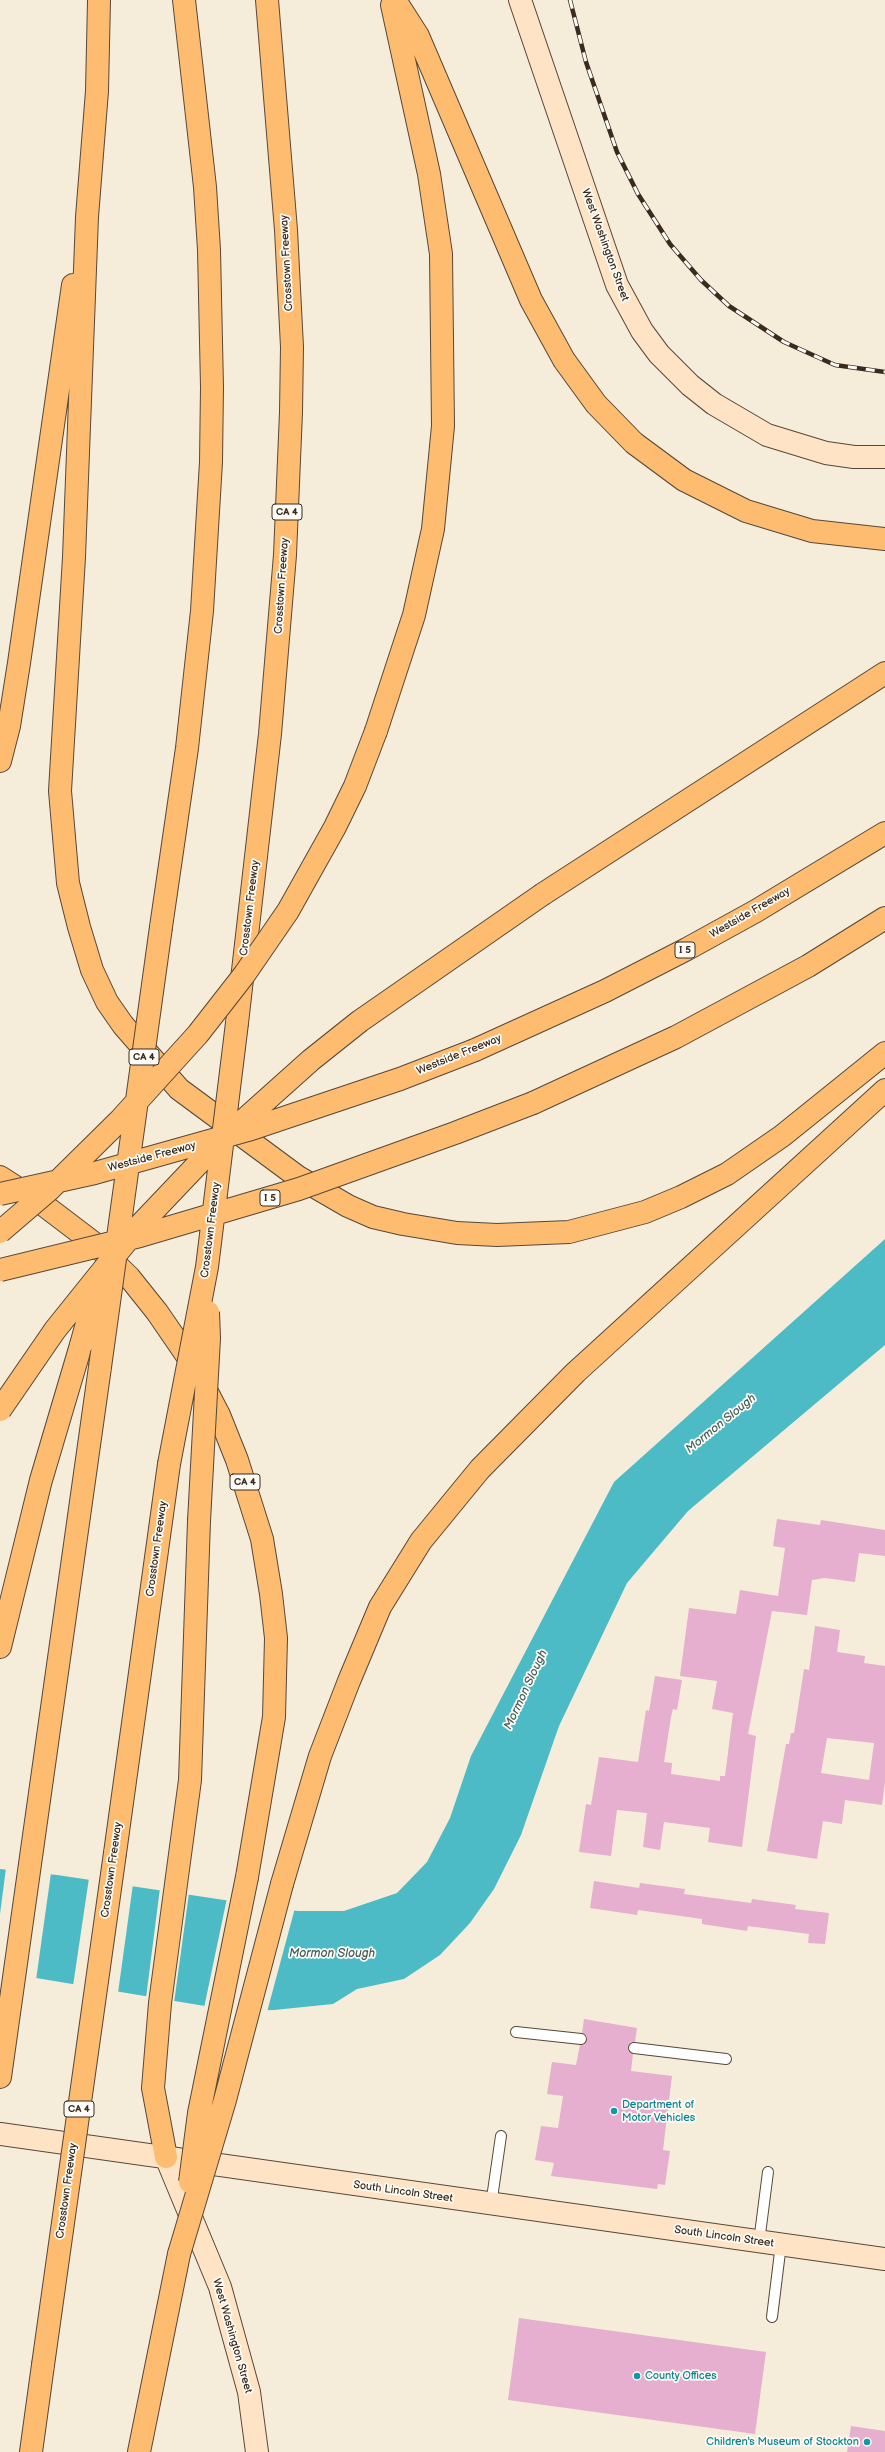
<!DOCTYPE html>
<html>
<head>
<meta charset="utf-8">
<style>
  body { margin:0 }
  canvas { display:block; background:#f5edd9 }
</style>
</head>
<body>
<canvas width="885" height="2452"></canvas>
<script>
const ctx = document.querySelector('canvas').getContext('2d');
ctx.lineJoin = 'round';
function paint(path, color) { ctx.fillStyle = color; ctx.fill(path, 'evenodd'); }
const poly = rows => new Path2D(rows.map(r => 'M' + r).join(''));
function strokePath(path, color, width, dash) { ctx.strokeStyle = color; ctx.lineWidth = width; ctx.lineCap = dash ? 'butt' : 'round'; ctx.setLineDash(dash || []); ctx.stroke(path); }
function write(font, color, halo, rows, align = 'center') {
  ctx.font = font + ' "Balsamiq Sans",sans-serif'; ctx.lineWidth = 3.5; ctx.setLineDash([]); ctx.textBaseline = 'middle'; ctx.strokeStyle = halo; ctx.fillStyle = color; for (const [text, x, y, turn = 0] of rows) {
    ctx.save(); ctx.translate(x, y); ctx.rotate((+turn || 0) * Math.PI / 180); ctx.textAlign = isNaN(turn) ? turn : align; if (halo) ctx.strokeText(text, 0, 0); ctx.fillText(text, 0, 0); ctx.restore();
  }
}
paint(poly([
  [885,1239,885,1345,688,1511,627,1583,559,1726,521,1835,494,1889,470,1923,440,1955,404,1979,357,1989,333,2004,274,2010,235,2011,0,1972,0,1869,57,1875,298,1911,344,1911,397,1893,427,1862,450,1818,471,1756,614,1482]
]), '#4cbbc5');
paint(poly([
  [6,1868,51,1873,36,1980,0,1974,0,1914],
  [89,1878,133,1884,118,1993,73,1986],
  [160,1888,189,1893,174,2003,146,1998],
  [227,1898,295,1908,267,2012,235,2013,204,2008]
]), '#f5edd9');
paint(poly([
  [777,1519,820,1525,821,1520,885,1530,885,1556,859,1553,855,1582,825,1578,812,1580,807,1615,772,1611,748,1734,756,1736,742,1847,708,1842,710,1828,664,1822,660,1850,643,1847,647,1813,617,1810,611,1856,579,1852,586,1804,591,1805,599,1757,638,1762,646,1710,649,1711,655,1676,682,1680,677,1710,673,1709,671,1717,664,1762,672,1763,671,1774,720,1781,720,1776,725,1776,733,1713,712,1709,717,1681,680,1676,689,1608,736,1614,740,1590,778,1596,785,1548,773,1546],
  [815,1626,840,1630,837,1652,865,1656,864,1663,885,1666,885,1782,882,1805,845,1800,842,1824,823,1821,817,1859,767,1851,786,1744,789,1744,791,1733,794,1733,804,1669,809,1670],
  [827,1738,874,1743,869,1780,821,1773],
  [594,1881,639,1888,640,1883,685,1889,684,1894,751,1903,752,1899,796,1905,795,1909,829,1913,825,1944,808,1943,809,1934,748,1926,747,1931,702,1924,702,1919,638,1910,637,1915,590,1908],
  [584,2019,637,2028,635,2042,631,2042,628,2047,628,2051,633,2054,631,2071,672,2076,663,2150,670,2151,665,2185,658,2184,657,2189,551,2176,554,2163,535,2160,541,2126,558,2128,563,2096,547,2094,552,2062,576,2065,580,2045,584,2045,587,2040,587,2036,582,2033],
  [519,2318,766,2352,755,2434,508,2400],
  [851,2426,885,2431,885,2452,847,2452]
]), '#e6afcf');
const lane = poly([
  [516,2032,581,2039],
  [634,2048,726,2059],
  [491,2205,501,2136],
  [759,2242,768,2172],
  [772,2317,781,2244]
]);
const secondary = poly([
  [520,0,617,285,642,331,659,354,690,385,714,404,767,435,826,453,854,457,885,457],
  [0,2134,885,2259],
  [166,2157,220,2287,249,2392,257,2452]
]);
const highway = poly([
  [99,0,97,91,87,217,74,557,60,791,68,883,79,927,92,970,107,1002,123,1025,179,1089,298,1177,348,1206,373,1217,403,1224,457,1233,497,1235,569,1232,645,1212,681,1197,727,1174,782,1136,885,1053],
  [395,0,418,36,531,300,564,360,596,404,634,443,684,480,746,511,812,531,885,539],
  [376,731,414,615,433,529,443,426,441,254,429,174,392,5],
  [0,761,9,726,19,663,73,285],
  [543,894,885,673],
  [161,927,187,748,202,611,211,462,212,387,209,250,205,187,184,0],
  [237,1023,270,734,285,555,291,412,292,347,286,230,267,0],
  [475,1050,605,991,687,949,756,911,885,833],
  [533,1103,676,1037,808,966,885,918],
  [0,1177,45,1206,95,1244,129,1277,157,1312,192,1363,219,1415,237,1460,262,1539,271,1594,276,1638,274,1717,247,1877],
  [0,1647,41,1480,81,1345],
  [115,1853,169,1464],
  [282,1884,320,1756,349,1681,380,1607,421,1541,480,1469,576,1372,885,1090],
  [0,2077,100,1367],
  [166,2157,153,2088,160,2003,190,1780,199,1521],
  [31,2452,43,2365],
  [139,2452,179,2254]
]);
strokePath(lane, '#57473a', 12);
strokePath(secondary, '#57473a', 24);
strokePath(highway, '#57473a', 24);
strokePath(lane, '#fff', 10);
strokePath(secondary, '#fee4c5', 22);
strokePath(highway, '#fdbc6f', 22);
const rail = poly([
  [570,0,586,62,617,152,638,194,670,244,701,280,729,306,784,342,835,365,885,372]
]);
strokePath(rail, '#3b2a1e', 4.5);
strokePath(rail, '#fdfcf7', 3, [9]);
const highwayBridge = poly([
  [0,1194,95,1173,248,1130,400,1079,475,1050],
  [0,1232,49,1190,121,1119,198,1034,244,975,288,911,335,827,355,786,376,731],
  [0,1270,140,1236,299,1189,455,1133,533,1103],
  [81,1345,99,1280],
  [100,1367,161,927],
  [0,1410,55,1330,108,1264,140,1225,216,1145,311,1060,360,1021,543,894],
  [169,1464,207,1267,237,1023],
  [199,1521,209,1338,208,1312],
  [190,2182,199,2113,247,1877],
  [179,2254,225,2100,282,1884],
  [43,2365,115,1853]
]);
strokePath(highwayBridge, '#57473a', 24, []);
strokePath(highwayBridge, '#fdbc6f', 22);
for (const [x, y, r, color] of [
  [614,2111,4,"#0f9aa8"],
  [637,2376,4,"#0f9aa8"],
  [867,2442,4,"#0f9aa8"]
]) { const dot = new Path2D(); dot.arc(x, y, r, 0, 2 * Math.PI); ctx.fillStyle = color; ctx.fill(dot); strokePath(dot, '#fdfcf7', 1.5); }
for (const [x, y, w] of [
  [287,512,30],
  [685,950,20],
  [144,1057,30],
  [270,1198,20],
  [245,1482,30],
  [79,2109,30]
]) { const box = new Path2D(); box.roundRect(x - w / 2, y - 8, w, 16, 3); ctx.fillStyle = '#fdfcf7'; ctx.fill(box); strokePath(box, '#3b2a1e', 1); }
write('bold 10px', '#3b2a1e', null, [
  ["CA 4",287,512],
  ["I 5",685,950],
  ["CA 4",144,1057],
  ["I 5",270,1198],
  ["CA 4",245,1482],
  ["CA 4",79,2109]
]);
write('11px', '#3b2a1e', '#fdfcf7', [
  ["West Washington Street",605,245,70],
  ["Crosstown Freeway",287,263,-93],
  ["Crosstown Freeway",282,586,-86],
  ["Crosstown Freeway",250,908,-83],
  ["Westside Freeway",750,913,-30],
  ["Westside Freeway",459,1055,-22],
  ["Westside Freeway",152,1157,-15],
  ["Crosstown Freeway",211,1230,-83],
  ["Crosstown Freeway",157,1549,-82],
  ["Crosstown Freeway",112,1870,-82],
  ["Crosstown Freeway",67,2191,-82],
  ["South Lincoln Street",403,2192,8],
  ["South Lincoln Street",724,2237,8],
  ["West Washington Street",232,2336,74]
]);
write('11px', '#0d838f', '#fdfcf7', [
  ["Department of",622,2105],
  ["Motor Vehicles",622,2118],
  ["County Offices",645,2376],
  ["Children's Museum of Stockton",859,2442,"right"]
], 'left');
write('italic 12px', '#415d58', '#fdfcf7', [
  ["Mormon Slough",721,1424,-39],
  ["Mormon Slough",526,1690,-65],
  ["Mormon Slough",332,1954]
]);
</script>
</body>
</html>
